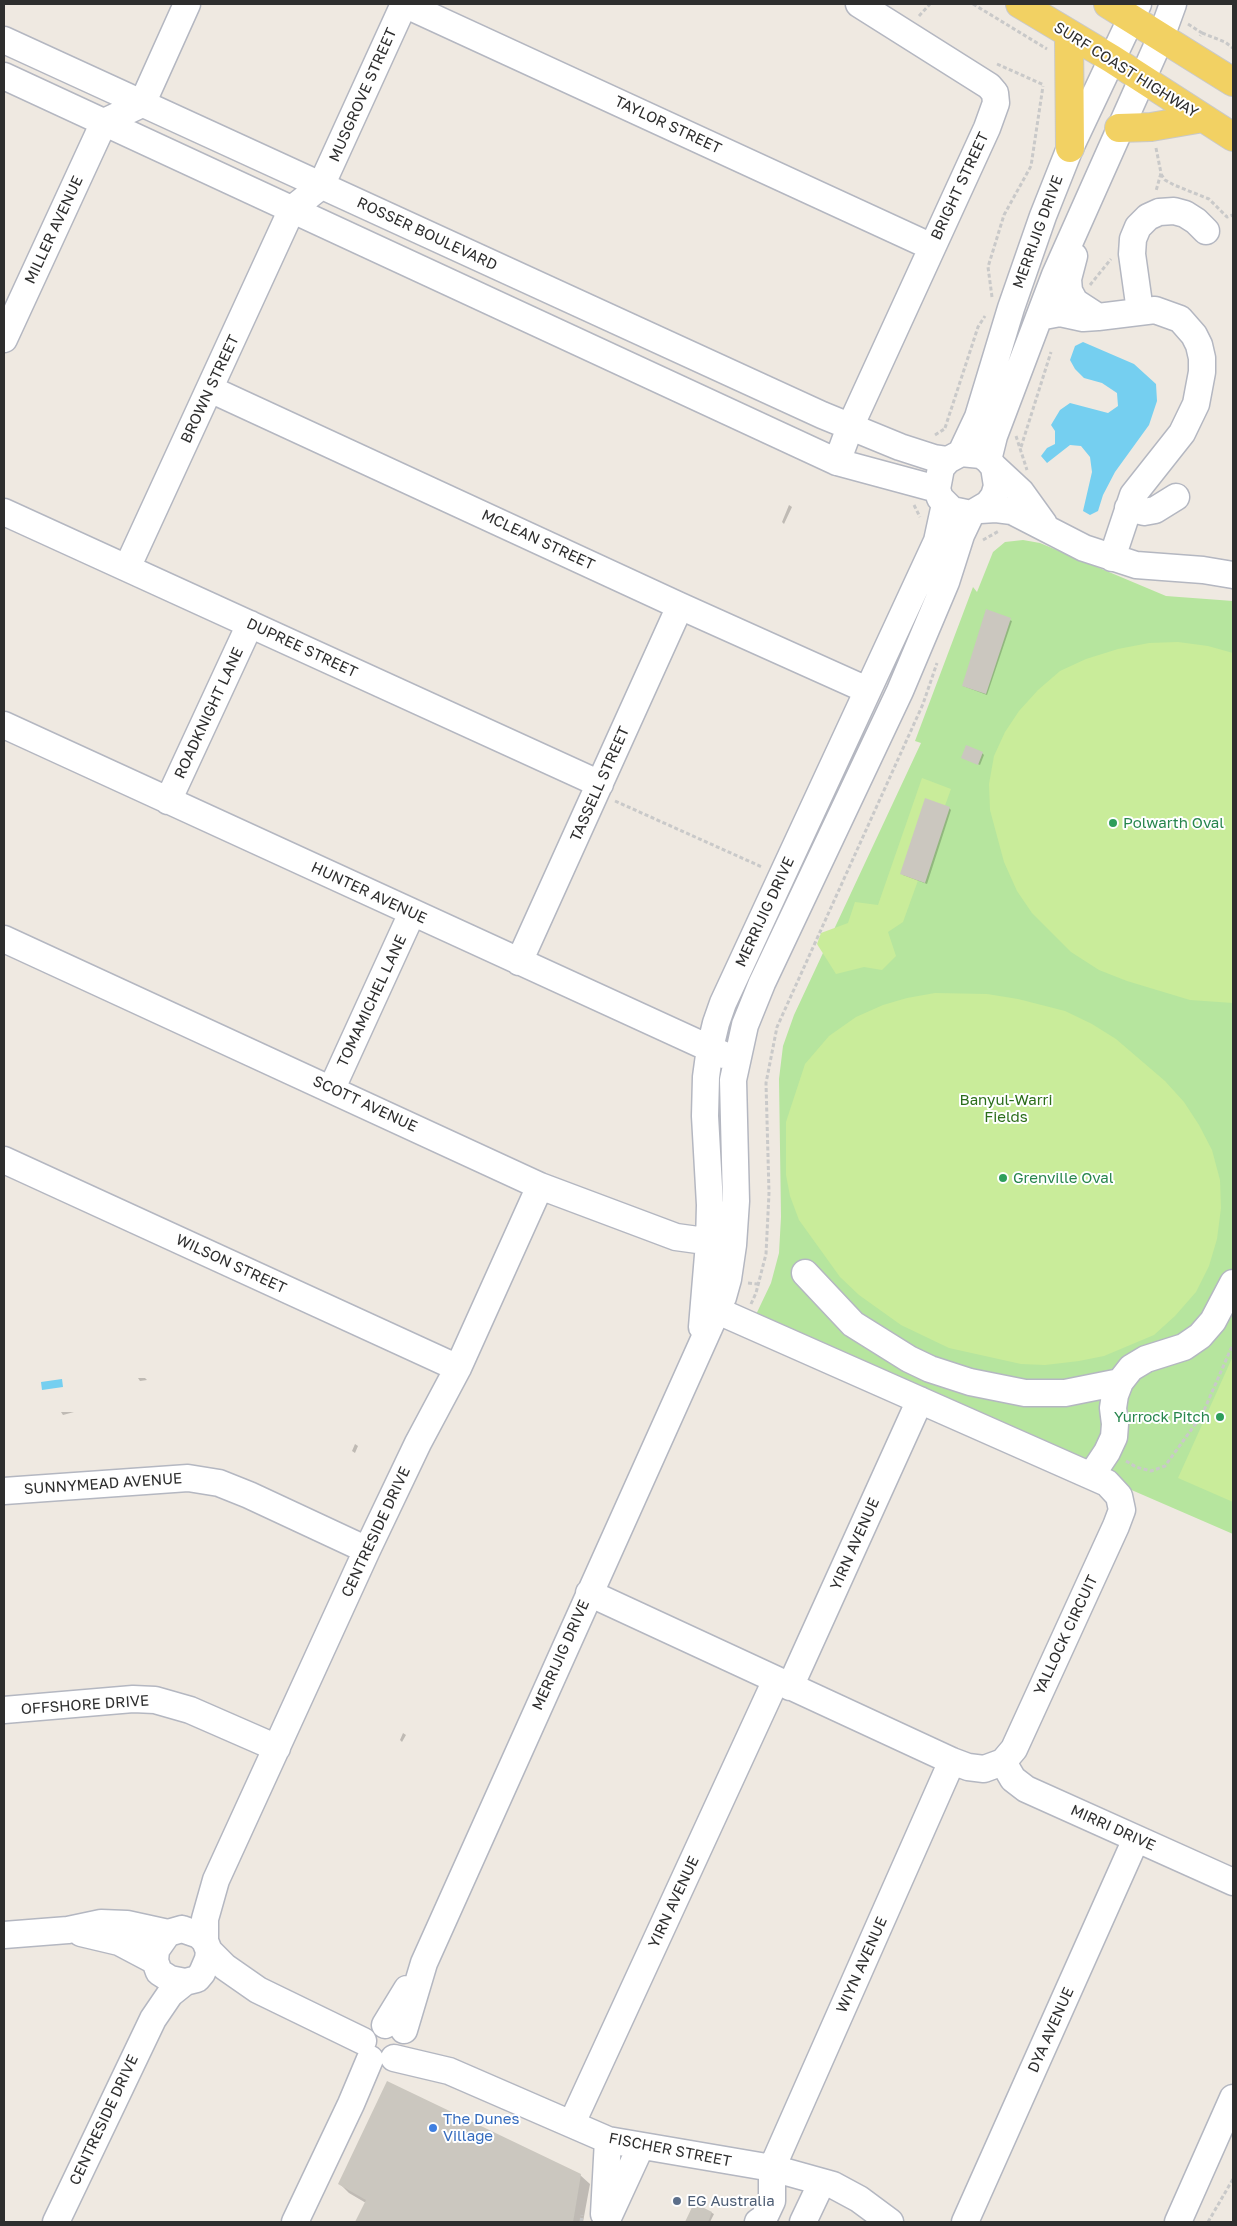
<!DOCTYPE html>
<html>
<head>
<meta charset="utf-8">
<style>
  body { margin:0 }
  #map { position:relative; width:1237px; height:2226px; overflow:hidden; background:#efe9e1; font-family:"Golos Text",sans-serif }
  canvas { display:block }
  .frame { position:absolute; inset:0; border:5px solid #2e2e2e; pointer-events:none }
</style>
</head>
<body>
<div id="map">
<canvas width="1237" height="2226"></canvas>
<div class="frame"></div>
</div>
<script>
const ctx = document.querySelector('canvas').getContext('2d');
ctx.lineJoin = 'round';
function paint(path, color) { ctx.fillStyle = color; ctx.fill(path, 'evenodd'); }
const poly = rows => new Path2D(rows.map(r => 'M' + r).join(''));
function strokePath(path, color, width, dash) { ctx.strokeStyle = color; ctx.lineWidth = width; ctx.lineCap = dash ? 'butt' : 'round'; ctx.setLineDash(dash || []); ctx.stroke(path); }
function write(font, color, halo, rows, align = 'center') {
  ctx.font = font + ' "Golos Text",sans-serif'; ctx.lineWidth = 4; ctx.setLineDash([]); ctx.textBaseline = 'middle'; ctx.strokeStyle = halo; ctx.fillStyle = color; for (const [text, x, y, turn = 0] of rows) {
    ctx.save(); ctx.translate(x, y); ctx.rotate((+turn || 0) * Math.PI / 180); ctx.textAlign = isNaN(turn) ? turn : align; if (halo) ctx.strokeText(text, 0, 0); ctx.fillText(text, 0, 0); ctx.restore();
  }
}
paint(poly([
  [1023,540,1040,543,1166,596,1233,601,1233,1534,751,1325,771,1283,779,1253,781,1217,779,1079,783,1046,794,1015,921,743,915,741,973,587,977,592,993,552,1005,542]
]), '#b6e59e');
paint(poly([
  [1178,642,1208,646,1233,653,1233,1003,1190,1000,1127,981,1099,970,1071,952,1032,913,1017,891,1004,862,990,810,989,784,994,756,1005,732,1019,711,1038,690,1060,671,1086,659,1118,649,1149,643],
  [922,778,951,789,903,922,888,932,896,956,882,970,864,967,836,974,817,944,821,933,848,923,855,902,878,905],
  [935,993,987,994,1018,999,1065,1011,1092,1024,1116,1039,1165,1081,1184,1102,1199,1125,1212,1150,1220,1180,1221,1208,1217,1239,1209,1266,1196,1292,1175,1316,1154,1335,1104,1356,1079,1361,1045,1365,1021,1364,949,1348,901,1325,859,1295,840,1277,799,1220,790,1196,786,1175,786,1122,805,1064,829,1036,856,1017,883,1005,907,998],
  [1233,1356,1233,1502,1178,1478]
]), '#c9ec9a');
paint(poly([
  [1083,342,1134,364,1156,384,1157,401,1149,425,1115,472,1103,495,1098,511,1090,515,1083,511,1092,472,1090,457,1081,446,1070,445,1047,463,1041,456,1047,448,1055,444,1055,431,1051,425,1060,410,1070,403,1108,413,1118,406,1117,393,1102,383,1084,378,1075,369,1070,360,1075,346],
  [62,1379,63,1387,42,1390,41,1382]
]), '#75cff0');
paint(poly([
  [789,505,792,507,784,524,782,522],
  [987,611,1012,621,987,695,963,686],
  [982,753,984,755,980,765,962,757],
  [949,808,951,810,927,884,903,875,902,873],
  [138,1378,145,1378,147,1380,140,1381],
  [61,1412,74,1412,63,1415],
  [355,1444,358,1446,355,1453,352,1451],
  [403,1733,406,1735,402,1742,400,1740],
  [580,2175,590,2184,583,2222,357,2222,366,2203,349,2193,340,2184],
  [695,2204,714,2214,710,2222,686,2222]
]), '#0003');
paint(poly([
  [986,609,1011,618,986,694,962,686],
  [966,745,983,752,978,765,961,758],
  [925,798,950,807,925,883,900,874],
  [387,2081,581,2174,573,2222,355,2222,366,2200,338,2184],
  [694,2203,712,2212,708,2222,685,2222]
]), '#cbc7bf');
const minor = poly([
  [4,40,822,415,900,447,934,458,948,460],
  [4,76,837,462,937,489],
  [1074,256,1068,279,1069,291,1075,302,1098,317],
  [1140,311,1132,254,1133,239,1138,227,1148,217,1159,212,1174,211,1185,214,1196,221,1206,231],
  [1039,317,1060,313,1083,318,1098,317,1155,310,1180,319,1194,335,1199,345,1202,358,1202,372,1196,404,1182,433,1133,495,1112,558],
  [4,339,104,122,142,104,187,4],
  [210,389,680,606,867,690],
  [961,453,978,417,1011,308,1043,216,1070,148,1138,4],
  [988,460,994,436,1055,275,1161,37,1173,4],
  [837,462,850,427,987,128,996,103,995,93,989,86,859,4],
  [994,467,1021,492,1044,524],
  [1128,508,1144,512,1155,510,1176,497],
  [980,510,996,509,1012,511,1084,548,1136,565,1203,570,1233,575],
  [4,512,600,784],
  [127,568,292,209,321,186,404,4,932,247],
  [4,725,724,1055],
  [168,801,250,624],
  [4,939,540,1186,676,1237,727,1244],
  [519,962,680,606],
  [332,1088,412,913],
  [4,1160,458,1368],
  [805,1273,853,1324,909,1359,930,1369,970,1382,1025,1393,1065,1393,1120,1382],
  [702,1327,709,1243,710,1205,705,1116,706,1077,710,1048,716,1023,723,1003,937,541,945,504],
  [1091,1476,1107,1452,1114,1437,1115,1424,1113,1408,1115,1395,1120,1382,1131,1368,1146,1359,1184,1347,1200,1336,1213,1321,1233,1283],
  [4,1491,188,1478,219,1483,249,1495,367,1550],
  [589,1593,952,1761,968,1767,984,1769,1003,1762,1014,1749,1116,1526,1122,1510,1119,1496,1107,1483,718,1311],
  [790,1687,920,1400],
  [4,1710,133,1699,155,1700,190,1710,277,1748],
  [1003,1762,1013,1779,1026,1789,1233,1882],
  [182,1929,199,1935,205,1941,209,1951,208,1959,202,1973,197,1979,185,1982,170,1979,159,1972,155,1961,156,1950,168,1933,182,1929],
  [81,1933,119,1942,155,1961],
  [4,1935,68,1930,101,1923,127,1924,168,1933],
  [205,1941,205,1919,216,1880,367,1550,418,1443,458,1368,540,1186],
  [209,1951,225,1967,258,1990,363,2041],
  [385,2025,407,1989],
  [404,2030,424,1963,723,1297,728,1279,733,1245,736,1201,733,1080,745,1025,762,983,900,691,946,582,961,535,971,514,988,504,994,496,997,486,994,467,988,460,981,455,961,453,948,460,941,468,937,489,940,498,952,510,971,514],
  [394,2058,449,2071,608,2140,772,2168,833,2185,859,2199,890,2222],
  [572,2123,776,1680],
  [604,2214,608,2140],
  [56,2222,153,2019,170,1994,185,1982],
  [295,2222,351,2104,370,2059],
  [606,2222,641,2146],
  [758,2222,764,2218,772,2201,772,2168,952,1761],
  [803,2222,822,2182],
  [965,2222,1136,1839],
  [1178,2222,1233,2098]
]);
const major = poly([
  [1020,4,1112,59,1233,137],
  [1108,4,1233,82],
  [1069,35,1070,148],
  [1119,128,1151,127,1203,118]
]);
strokePath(minor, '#b4b7c1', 29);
strokePath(major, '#c9c9c9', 30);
strokePath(poly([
  [973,4,1047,49],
  [919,16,930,4],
  [1188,24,1202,33,1200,36],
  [1202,33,1225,42,1233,48],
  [997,64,1044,85],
  [1156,148,1161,173,1156,191],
  [1161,174,1165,180,1174,185,1209,199,1227,217,1233,215],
  [1090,285,1111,259],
  [992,297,988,267,1004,215,1031,166,1043,86],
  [945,428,978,327,985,316],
  [935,435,946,428],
  [1016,436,1027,470],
  [1021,447,1051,352],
  [914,505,920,517],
  [983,540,999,531],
  [615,801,762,867],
  [748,1283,758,1284],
  [751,1304,756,1293,766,1254,769,1193,766,1083,777,1027,923,704,937,663],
  [1126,1461,1136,1467,1151,1471,1165,1466,1202,1415,1233,1344],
  [581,2222,582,2215],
  [1208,2222,1233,2179]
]), '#c9c9c9', 3, [4, 2.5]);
strokePath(minor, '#fff', 26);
strokePath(major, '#f2d163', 28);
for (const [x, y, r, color] of [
  [1113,823,5,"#2e9e5b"],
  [1003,1178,5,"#2e9e5b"],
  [1220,1417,5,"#2e9e5b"],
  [433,2128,5,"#3f7fe0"],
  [677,2201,5,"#5c6f8a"]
]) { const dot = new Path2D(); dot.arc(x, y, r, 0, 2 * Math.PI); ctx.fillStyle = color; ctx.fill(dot); strokePath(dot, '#fff', 2); }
write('15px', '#2e2e2e', '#fff', [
  ["SURF COAST HIGHWAY",1126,70,32],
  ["MUSGROVE STREET",363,95,-66],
  ["TAYLOR STREET",668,125,25],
  ["BRIGHT STREET",960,186,-65],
  ["MILLER AVENUE",54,230,-65],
  ["MERRIJIG DRIVE",1038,232,-70],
  ["ROSSER BOULEVARD",427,234,25],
  ["BROWN STREET",210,389,-65],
  ["MCLEAN STREET",538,540,25],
  ["DUPREE STREET",302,648,25],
  ["ROADKNIGHT LANE",209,713,-65],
  ["TASSELL STREET",600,784,-66],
  ["HUNTER AVENUE",369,893,25],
  ["MERRIJIG DRIVE",765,912,-65],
  ["TOMAMICHEL LANE",372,1001,-65],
  ["SCOTT AVENUE",365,1104,25],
  ["WILSON STREET",231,1264,25],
  ["SUNNYMEAD AVENUE",103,1484,-4],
  ["CENTRESIDE DRIVE",376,1532,-65],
  ["YIRN AVENUE",855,1544,-66],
  ["YALLOCK CIRCUIT",1066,1635,-65],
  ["MERRIJIG DRIVE",561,1655,-66],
  ["OFFSHORE DRIVE",85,1705,-4],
  ["MIRRI DRIVE",1113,1828,24],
  ["YIRN AVENUE",674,1902,-65],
  ["WIYN AVENUE",862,1965,-66],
  ["DYA AVENUE",1051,2030,-66],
  ["CENTRESIDE DRIVE",104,2120,-65],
  ["FISCHER STREET",670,2150,11]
]);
write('15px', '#27864d', '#fff', [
  ["Polwarth Oval",1123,823],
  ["Grenville Oval",1013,1178],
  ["Yurrock Pitch",1210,1417,"right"]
], 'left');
write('15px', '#2c6e1b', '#fff', [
  ["Banyul-Warri",1006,1100],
  ["Fields",1006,1117]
]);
write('15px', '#366cbe', '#fff', [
  ["The Dunes",443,2119],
  ["Village",443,2136]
], 'left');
write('15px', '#4e5e75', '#fff', [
  ["EG Australia",687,2201]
], 'left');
</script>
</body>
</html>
